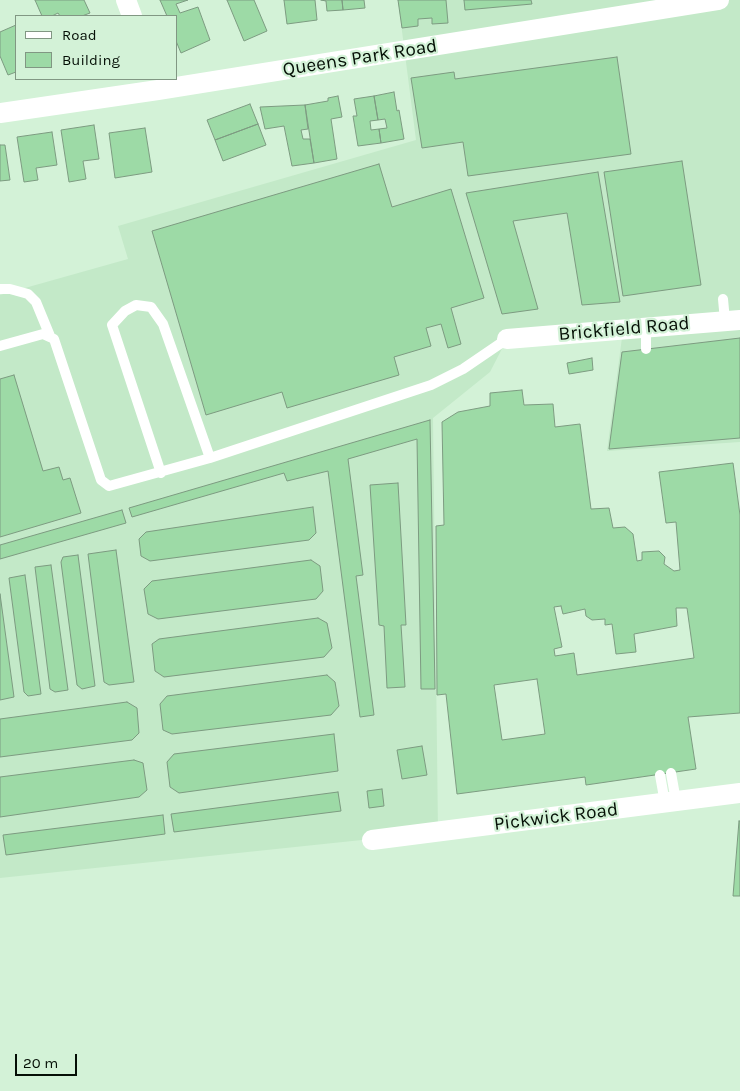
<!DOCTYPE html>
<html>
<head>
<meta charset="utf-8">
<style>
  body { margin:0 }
  #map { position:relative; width:740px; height:1091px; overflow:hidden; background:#d3f2d7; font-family:Karla,sans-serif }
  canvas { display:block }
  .legend { position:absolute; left:15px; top:15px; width:162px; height:65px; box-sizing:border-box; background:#d3f2d7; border:1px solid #819783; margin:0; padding:6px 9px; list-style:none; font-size:15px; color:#050f06 }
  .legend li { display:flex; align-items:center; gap:10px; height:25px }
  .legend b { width:25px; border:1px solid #819783 }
  .scale { position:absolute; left:15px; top:1054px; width:62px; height:22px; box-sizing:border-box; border:2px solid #050f06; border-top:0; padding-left:6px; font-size:15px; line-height:18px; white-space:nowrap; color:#050f06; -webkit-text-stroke:4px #d3f2d7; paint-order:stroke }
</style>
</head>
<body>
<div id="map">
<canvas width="740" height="1091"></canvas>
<ul class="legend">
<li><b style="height:6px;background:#fff"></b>Road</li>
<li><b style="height:14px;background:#9ddaa6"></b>Building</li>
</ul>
<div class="scale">20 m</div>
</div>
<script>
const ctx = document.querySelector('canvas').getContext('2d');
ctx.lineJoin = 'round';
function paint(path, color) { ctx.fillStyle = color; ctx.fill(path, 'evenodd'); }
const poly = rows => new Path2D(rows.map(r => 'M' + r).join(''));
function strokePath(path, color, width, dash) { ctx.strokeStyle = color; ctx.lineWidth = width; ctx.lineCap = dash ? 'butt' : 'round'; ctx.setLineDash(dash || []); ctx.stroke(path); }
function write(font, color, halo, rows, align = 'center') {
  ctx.font = font + ' Karla,sans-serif'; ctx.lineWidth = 4.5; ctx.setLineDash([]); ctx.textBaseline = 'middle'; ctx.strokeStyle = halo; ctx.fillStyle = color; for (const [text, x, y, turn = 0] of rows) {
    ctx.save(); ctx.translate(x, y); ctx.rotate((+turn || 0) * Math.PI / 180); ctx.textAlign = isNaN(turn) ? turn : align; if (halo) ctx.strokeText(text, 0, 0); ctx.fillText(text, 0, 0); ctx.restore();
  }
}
paint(poly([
  [398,0,740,0,740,442,607,451,623,330,507,339,490,372,433,418,438,832,0,878,0,295,128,259,118,226,416,140]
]), '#c3e9c8');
const building = poly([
  [35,0,84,0,90,13,82,16,60,16,58,13,52,16,42,16,35,0],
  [160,0,188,0,176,4,180,13,198,7,210,40,181,53,176,41,176,16,167,16,160,0],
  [227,0,254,0,267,31,244,41,227,0],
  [284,0,315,0,317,20,287,24,284,0],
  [321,0,342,0,343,10,327,11,326,1,321,0],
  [342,0,364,0,365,8,343,10,342,0],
  [398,0,446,0,448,23,432,24,432,18,418,19,418,26,402,28,398,0],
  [464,0,531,0,532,4,465,10,464,0],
  [16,25,16,72,8,75,0,56,0,32,16,25],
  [617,57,631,154,468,176,463,142,422,148,411,78,454,72,455,79,617,57],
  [394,92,397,111,399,110,404,139,381,143,379,129,387,128,385,119,378,120,374,96,394,92],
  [338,96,342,117,331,119,337,159,314,163,305,105,328,101,328,98,338,96],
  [374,96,378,120,370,121,371,130,379,129,381,143,358,146,353,116,357,116,354,99,374,96],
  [250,104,258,124,215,140,207,120,250,104],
  [305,105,308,129,301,130,303,139,310,139,314,163,292,166,284,126,265,129,260,107,305,105],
  [258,124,266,145,223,161,215,140,258,124],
  [94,125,99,159,83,161,86,179,69,182,61,130,94,125],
  [145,128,152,172,115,178,109,133,145,128],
  [52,132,57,165,36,168,38,180,24,182,17,137,52,132],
  [0,145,5,145,10,180,0,181,0,145],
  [682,161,701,285,623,296,604,172,682,161],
  [379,164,392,207,451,189,484,298,451,308,461,344,448,348,441,324,426,328,431,346,394,357,399,375,287,408,282,392,206,415,152,231,379,164],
  [598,172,620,302,582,305,567,213,513,221,538,309,502,314,466,193,598,172],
  [740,338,740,438,609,449,622,352,740,338],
  [592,358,593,370,569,374,567,363,592,358],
  [14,375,43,471,59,467,63,480,70,478,81,513,0,537,0,379,14,375],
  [522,390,524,405,553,404,555,427,580,424,591,509,609,508,613,528,625,527,633,534,637,561,642,560,642,552,659,551,665,557,664,564,674,571,680,570,676,522,666,523,659,472,733,463,740,515,740,713,688,717,696,769,586,785,585,777,457,794,446,694,437,695,436,526,444,525,442,422,458,412,490,406,490,393,522,390],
  [561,606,563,614,585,609,586,616,592,620,605,619,605,625,612,624,616,654,636,652,634,634,677,626,676,608,687,608,694,658,577,675,574,653,555,656,554,649,562,647,554,607,561,606],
  [537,679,545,734,502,740,494,685,537,679],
  [430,420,435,689,421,689,417,439,348,459,363,575,356,576,374,715,360,717,328,471,287,481,284,473,132,517,129,508,430,420],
  [398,483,406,625,401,625,405,687,387,688,384,626,379,625,370,485,398,483],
  [313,507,316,533,309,540,150,561,141,556,139,539,146,532,313,507],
  [122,510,126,523,0,559,0,545,122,510],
  [116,550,134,682,109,685,104,682,88,554,116,550],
  [78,555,95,686,82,689,77,685,61,562,63,557,78,555],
  [311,560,320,566,323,591,316,599,158,619,148,614,144,589,152,581,311,560],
  [51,565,68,690,55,692,50,689,35,567,51,565],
  [25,575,41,694,28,696,24,692,9,578,25,575],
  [0,594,14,697,0,700,0,594],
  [318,618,327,623,332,648,324,657,164,677,155,671,152,644,159,639,318,618],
  [327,675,335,682,339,706,331,715,172,734,163,730,160,704,167,696,327,675],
  [127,702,137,708,139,733,132,740,0,757,0,719,127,702],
  [334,734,338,771,179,793,170,787,167,762,174,754,334,734],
  [422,746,427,775,402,779,397,750,422,746],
  [134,760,143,763,147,790,139,797,0,817,0,777,134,760],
  [382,789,384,806,369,808,367,791,382,789],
  [338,792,341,811,174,832,171,814,338,792],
  [163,815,165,834,6,855,3,835,163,815],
  [739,821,740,821,740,896,733,896,739,821]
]);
paint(building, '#9ddaa6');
strokePath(building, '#7d9b81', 1);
strokePath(poly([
  [0,289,10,289,28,294,36,302,50,336],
  [723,299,725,321],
  [646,328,646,349],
  [0,346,43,334,54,339,101,480,109,486,210,458,431,385,463,369,507,339],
  [161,473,112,325,125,311,136,305,151,307,163,324,210,458],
  [671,773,676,801],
  [660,775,665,803]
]), '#fff', 10);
strokePath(poly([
  [126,0,132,16],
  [0,113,158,90,719,0],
  [507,339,740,320],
  [372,840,740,793]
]), '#fff', 20);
write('19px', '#050f06', '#d3f2d7', [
  ["Queens Park Road",360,58,-9],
  ["Brickfield Road",624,329,-5],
  ["Pickwick Road",556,817,-7]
]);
</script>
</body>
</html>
